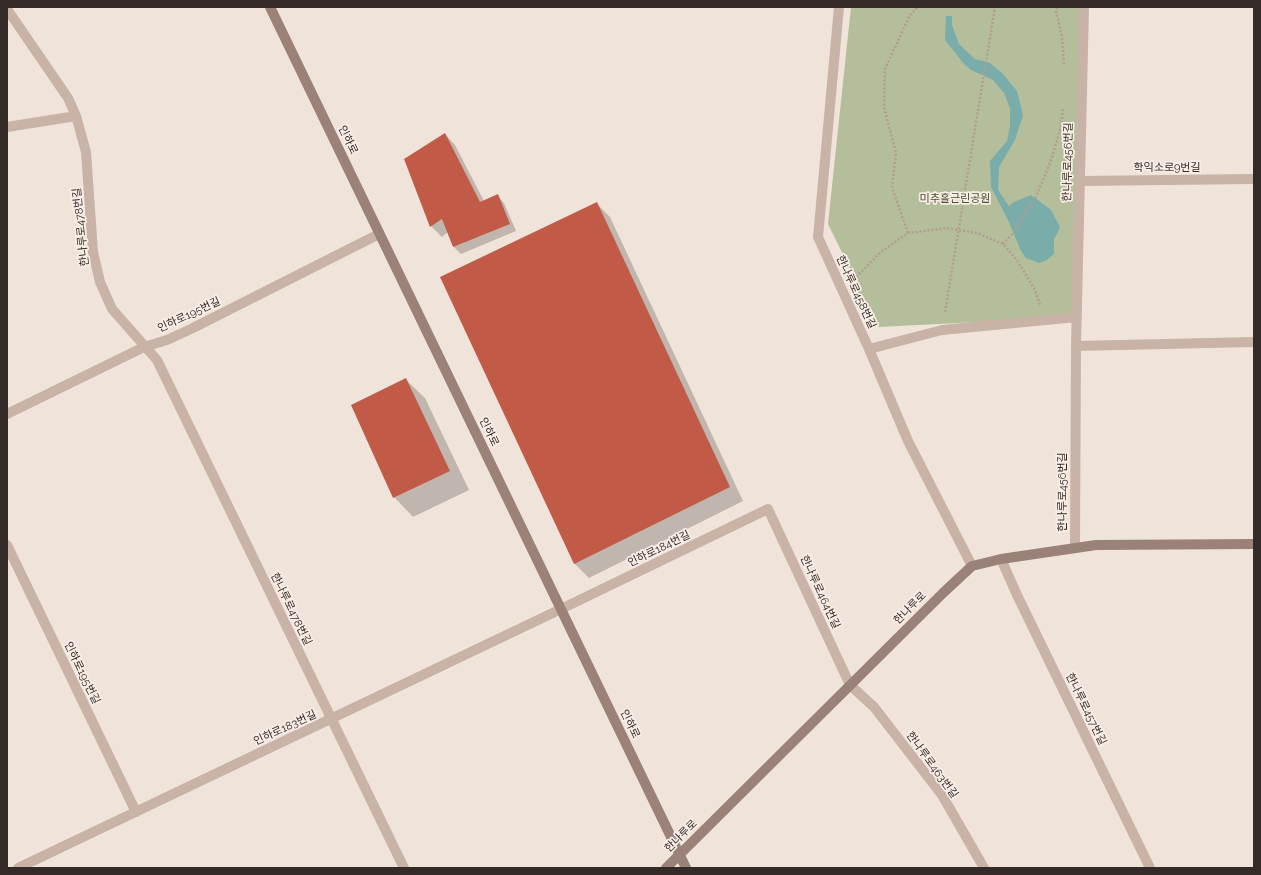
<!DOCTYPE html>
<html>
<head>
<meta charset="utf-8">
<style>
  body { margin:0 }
  #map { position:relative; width:1261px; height:875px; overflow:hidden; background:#f0e4da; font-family:Raleway,sans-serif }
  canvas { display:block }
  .frame { position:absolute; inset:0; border:8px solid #342a27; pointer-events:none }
</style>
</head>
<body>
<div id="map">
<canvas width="1261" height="875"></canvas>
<div class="frame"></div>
</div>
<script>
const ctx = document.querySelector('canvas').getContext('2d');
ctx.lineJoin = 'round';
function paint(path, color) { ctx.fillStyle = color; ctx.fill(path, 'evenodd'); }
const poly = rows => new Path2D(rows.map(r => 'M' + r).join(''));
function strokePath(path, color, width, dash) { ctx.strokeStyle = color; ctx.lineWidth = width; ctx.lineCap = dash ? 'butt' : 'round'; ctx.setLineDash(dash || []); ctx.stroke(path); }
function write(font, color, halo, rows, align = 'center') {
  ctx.font = font + ' Raleway,"Noto Sans KR",sans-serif'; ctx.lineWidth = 3.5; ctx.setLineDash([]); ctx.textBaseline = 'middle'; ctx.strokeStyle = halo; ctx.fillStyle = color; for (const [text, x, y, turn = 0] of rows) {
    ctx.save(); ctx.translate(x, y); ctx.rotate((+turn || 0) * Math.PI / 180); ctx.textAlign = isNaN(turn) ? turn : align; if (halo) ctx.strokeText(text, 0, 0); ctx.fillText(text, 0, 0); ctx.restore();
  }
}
paint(poly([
  [851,7,1084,7,1077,317,879,327,866,302,857,295,859,287,828,224]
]), '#b5be9b');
paint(poly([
  [946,16,952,16,952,25,959,44,975,59,990,63,1003,74,1017,91,1023,115,1015,140,999,167,998,190,1009,206,1014,202,1031,195,1051,210,1060,227,1054,240,1054,254,1047,260,1039,263,1026,258,1021,251,1008,220,991,187,990,161,1007,141,1010,126,1010,108,1004,93,993,80,971,70,964,64,945,40]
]), '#7aacaa');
paint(poly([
  [445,134,455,145,484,201,497,195,504,203,516,231,461,254,454,247,448,232,442,237,431,226],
  [596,203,610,217,743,501,589,578,575,564,441,278],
  [405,379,425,398,469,490,413,517,394,497]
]), '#0003');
paint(poly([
  [445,133,480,202,498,194,510,224,453,247,442,219,430,227,404,159],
  [597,202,730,487,574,564,440,277],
  [406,378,450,471,393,498,351,405]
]), '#c15b47');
strokePath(poly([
  [1057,7,1056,11,1062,37,1064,64],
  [908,233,892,187,896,153,884,107,885,69,910,15,918,7],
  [1003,244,1012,234,1036,197,1050,163,1061,127,1063,107],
  [856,277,881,252,908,233,947,228,977,233,1003,244,1017,260,1035,290,1040,305],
  [945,312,995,7]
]), '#b39d91', 2.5, [2, 2]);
strokePath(poly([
  [7,9,68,98,76,116,86,152,93,252,100,282,112,309,157,360,404,868],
  [7,127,76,116],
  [7,414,144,347,167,340,191,329,379,234],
  [7,545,136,812],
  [1001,559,1017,595,1150,868],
  [850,685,874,707,942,795,984,868],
  [18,868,561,609]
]), '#c8b3a6', 10);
strokePath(poly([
  [839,7,818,237,869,349,908,441,972,566],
  [1080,181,1254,179],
  [1076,346,1254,342],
  [869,349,942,330,1077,317],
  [1075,548,1076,346,1084,7],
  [561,609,768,509,850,685]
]), '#c8b3a6', 10);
strokePath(poly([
  [270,7,686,868],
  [666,868,943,593,972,566,1001,559,1096,545,1254,544]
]), '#9b8278', 10);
write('11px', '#342a27', '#f8eee6', [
  ["인하로",348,140,64],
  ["한나루로456번길",1068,162,-89],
  ["학익소로9번길",1167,168],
  ["한나루로478번길",81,227,-96],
  ["한나루로458번길",856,292,65],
  ["인하로195번길",189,315,-25],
  ["인하로",489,432,64],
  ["한나루로456번길",1063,492,-90],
  ["인하로184번길",659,549,-26],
  ["한나루로464번길",820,592,65],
  ["한나루로",910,608,-45],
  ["한나루로478번길",291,609,64],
  ["인하로195번길",82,673,64],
  ["한나루로457번길",1086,709,64],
  ["인하로",630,724,64],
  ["인하로183번길",285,728,-25],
  ["한나루로463번길",932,765,54],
  ["한나루로",681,836,-45]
]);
write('11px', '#46512c', '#f8eee6', [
  ["미추홀근린공원",955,199]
]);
</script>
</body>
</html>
